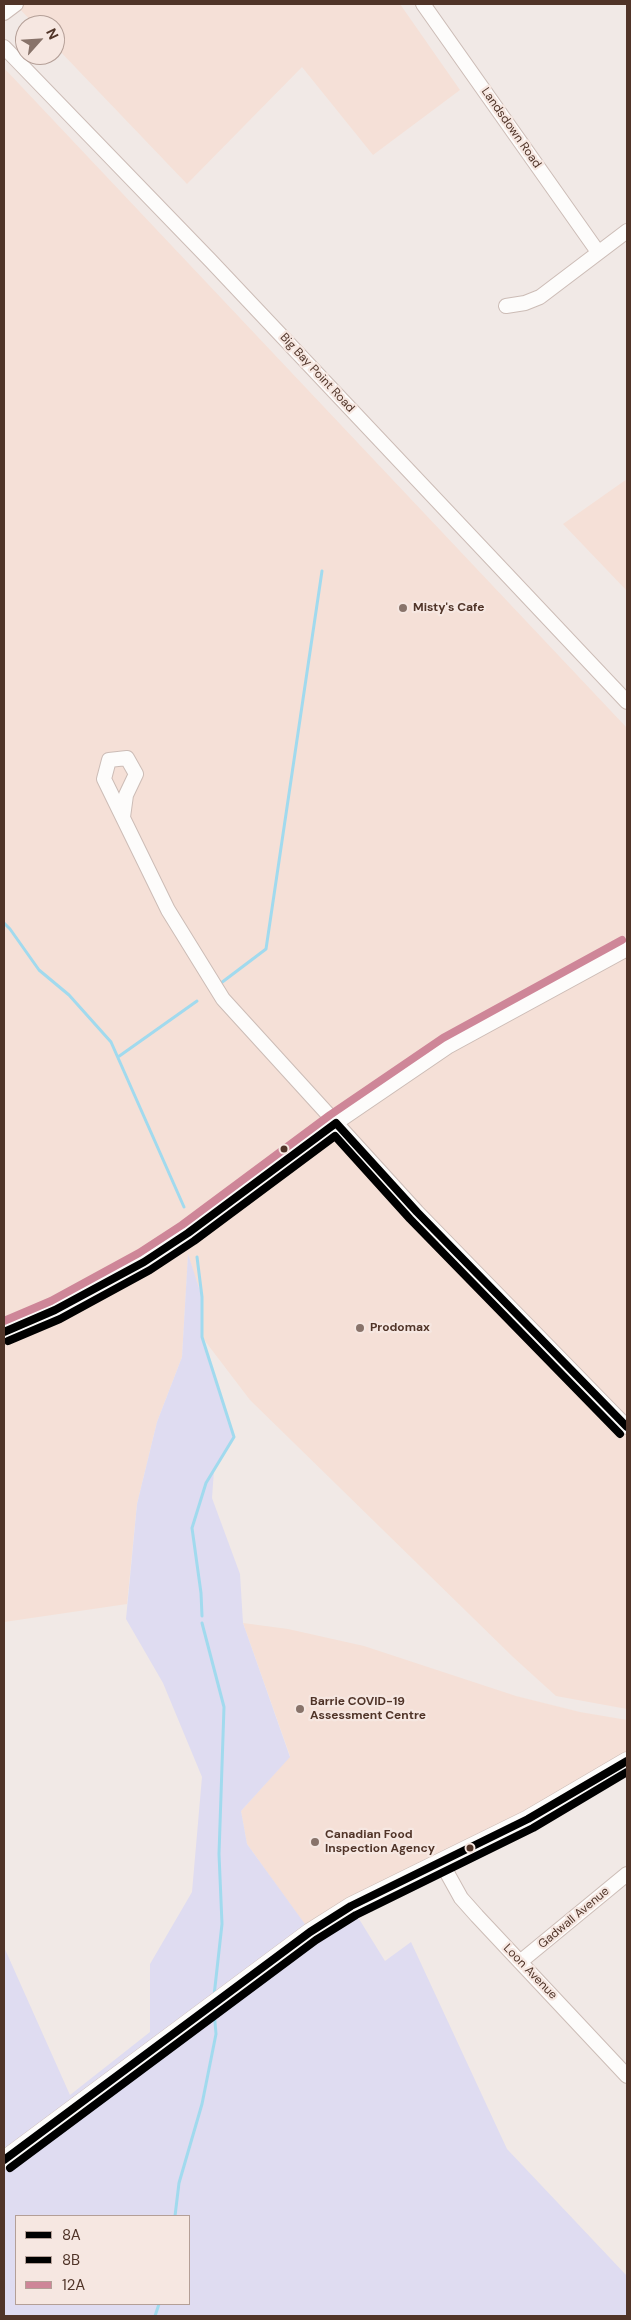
<!DOCTYPE html>
<html>
<head>
<meta charset="utf-8">
<style>
  body { margin:0 }
  #map { position:relative; width:631px; height:2320px; overflow:hidden; background:#f1e9e6; font-family:"DM Sans",sans-serif }
  canvas { display:block }
  .frame { position:absolute; inset:0; border:5px solid #503428; pointer-events:none }
  .legend { position:absolute; left:15px; top:2215px; width:175px; height:90px; box-sizing:border-box; background:#f6e7e1; border:1px solid #b49f97; margin:0; padding:6px 9px; list-style:none; font-size:15px; color:#503428 }
  .legend li { display:flex; align-items:center; gap:10px; height:25px }
  .legend b { width:25px; border:1px solid #b49f97 }
  .north { position:absolute; left:15px; top:15px; width:50px; height:50px; box-sizing:border-box; background:#f6e7e1; border:1px solid #b49f97; border-radius:50%; rotate:64deg; font-size:14px; font-weight:700; line-height:20px; text-align:center; color:#503428 }
  .north::after { content:''; display:block; margin:auto; width:18px; height:22px; background:#88736a; clip-path:polygon(50% 0,100% 100%,50% 72%,0 100%) }
</style>
</head>
<body>
<div id="map">
<canvas width="631" height="2320"></canvas>
<div class="frame"></div>
<ul class="legend">
<li><b style="height:6px;background:#000"></b>8A</li>
<li><b style="height:6px;background:#000"></b>8B</li>
<li><b style="height:6px;background:#ce8698"></b>12A</li>
</ul>
<div class="north">N</div>
</div>
<script>
const ctx = document.querySelector('canvas').getContext('2d');
ctx.lineJoin = 'round';
function paint(path, color) { ctx.fillStyle = color; ctx.fill(path, 'evenodd'); }
const poly = rows => new Path2D(rows.map(r => 'M' + r).join(''));
function strokePath(path, color, width, dash) { ctx.strokeStyle = color; ctx.lineWidth = width; ctx.lineCap = dash ? 'butt' : 'round'; ctx.setLineDash(dash || []); ctx.stroke(path); }
function write(font, color, halo, rows, align = 'center') {
  ctx.font = font + ' "DM Sans",sans-serif'; ctx.lineWidth = 4.5; ctx.setLineDash([]); ctx.textBaseline = 'middle'; ctx.strokeStyle = halo; ctx.fillStyle = color; for (const [text, x, y, turn = 0] of rows) {
    ctx.save(); ctx.translate(x, y); ctx.rotate((+turn || 0) * Math.PI / 180); ctx.textAlign = isNaN(turn) ? turn : align; if (halo) ctx.strokeText(text, 0, 0); ctx.fillText(text, 0, 0); ctx.restore();
  }
}
paint(poly([
  [15,4,400,4,460,90,373,155,302,67,187,184,55,46,55,25,35,25],
  [4,68,627,728,627,1709,556,1696,513,1657,250,1400,202,1337,202,1297,188,1256,182,1357,157,1422,137,1504,127,1604,4,1622],
  [627,479,627,591,563,524],
  [243,1623,288,1629,364,1646,516,1696,580,1712,627,1720,627,1761,310,1932,247,1844,241,1811,290,1756]
]), '#f5e0d7');
paint(poly([
  [188,1254,202,1297,202,1337,234,1437,214,1470,212,1498,240,1574,243,1623,290,1757,241,1811,247,1844,310,1931,351,1906,385,1961,411,1942,507,2149,627,2276,627,2316,4,2316,4,1947,70,2095,150,2032,150,1964,192,1892,202,1777,163,1683,126,1619,137,1504,157,1422,182,1357],
  [16,2216,189,2216,189,2304,16,2304]
]), '#dfdcf1');
strokePath(poly([
  [4,923,10,929,39,970,69,995,111,1042,184,1207],
  [221,983,266,949,322,571],
  [118,1057,197,1001],
  [197,1257,202,1297,202,1337,234,1437,206,1483,192,1528,201,1593,202,1616],
  [202,1623,224,1707,219,1854,222,1924,214,1996],
  [175,2216,179,2183,202,2104,216,2034,214,2010],
  [155,2316,159,2304]
]), '#a1daee', 3);
const minor = poly([
  [423,4,598,252],
  [4,13,16,4],
  [4,47,210,260,627,702],
  [506,306,525,303,540,297,627,231],
  [123,817,126,795,136,774,127,758,109,760,104,779,168,910,223,999,417,1212,627,1427],
  [4,1332,55,1310,144,1262,188,1233,336,1123,449,1046,627,949],
  [441,1862,461,1898,477,1916,627,2076],
  [520,1962,627,1874]
]);
const major = poly([
  [4,2160,310,1932,351,1906,528,1819,627,1761]
]);
strokePath(minor, '#ccbcb6', 16);
strokePath(major, '#ccbcb6', 19);
strokePath(minor, '#fdfcfb', 14);
strokePath(major, '#fdfcfb', 18);
strokePath(poly([
  [4,1332,55,1310,144,1262,188,1233,336,1123,417,1212,627,1427],
  [4,2160,310,1932,351,1906,528,1819,627,1761]
]), '#000', 8);
strokePath(poly([
  [8,1341,60,1319,150,1270,194,1241,335,1136,410,1219,620,1434],
  [10,2168,316,1940,356,1915,533,1828,627,1772]
]), '#000', 8);
strokePath(poly([
  [4,1321,51,1301,139,1253,182,1225,330,1115,443,1038,622,940]
]), '#ce8698', 8);
for (const [x, y, r, color] of [
  [403,608,5,"#88736a"],
  [284,1149,4.5,"#503428"],
  [360,1328,5,"#88736a"],
  [300,1709,5,"#88736a"],
  [315,1842,5,"#88736a"],
  [470,1848,4.5,"#503428"]
]) { const dot = new Path2D(); dot.arc(x, y, r, 0, 2 * Math.PI); ctx.fillStyle = color; ctx.fill(dot); strokePath(dot, '#f6e7e1', 2); }
write('12px', '#503428', '#f6e7e1', [
  ["Landsdown Road",511,128,55],
  ["Big Bay Point Road",317,373,47],
  ["Gadwall Avenue",574,1918,-40],
  ["Loon Avenue",530,1972,46]
]);
write('bold 12px', '#503428', '#f6e7e1', [
  ["Misty's Cafe",413,608],
  ["Prodomax",370,1328],
  ["Barrie COVID-19",310,1702],
  ["Assessment Centre",310,1716],
  ["Canadian Food",325,1835],
  ["Inspection Agency",325,1849]
], 'left');
</script>
</body>
</html>
